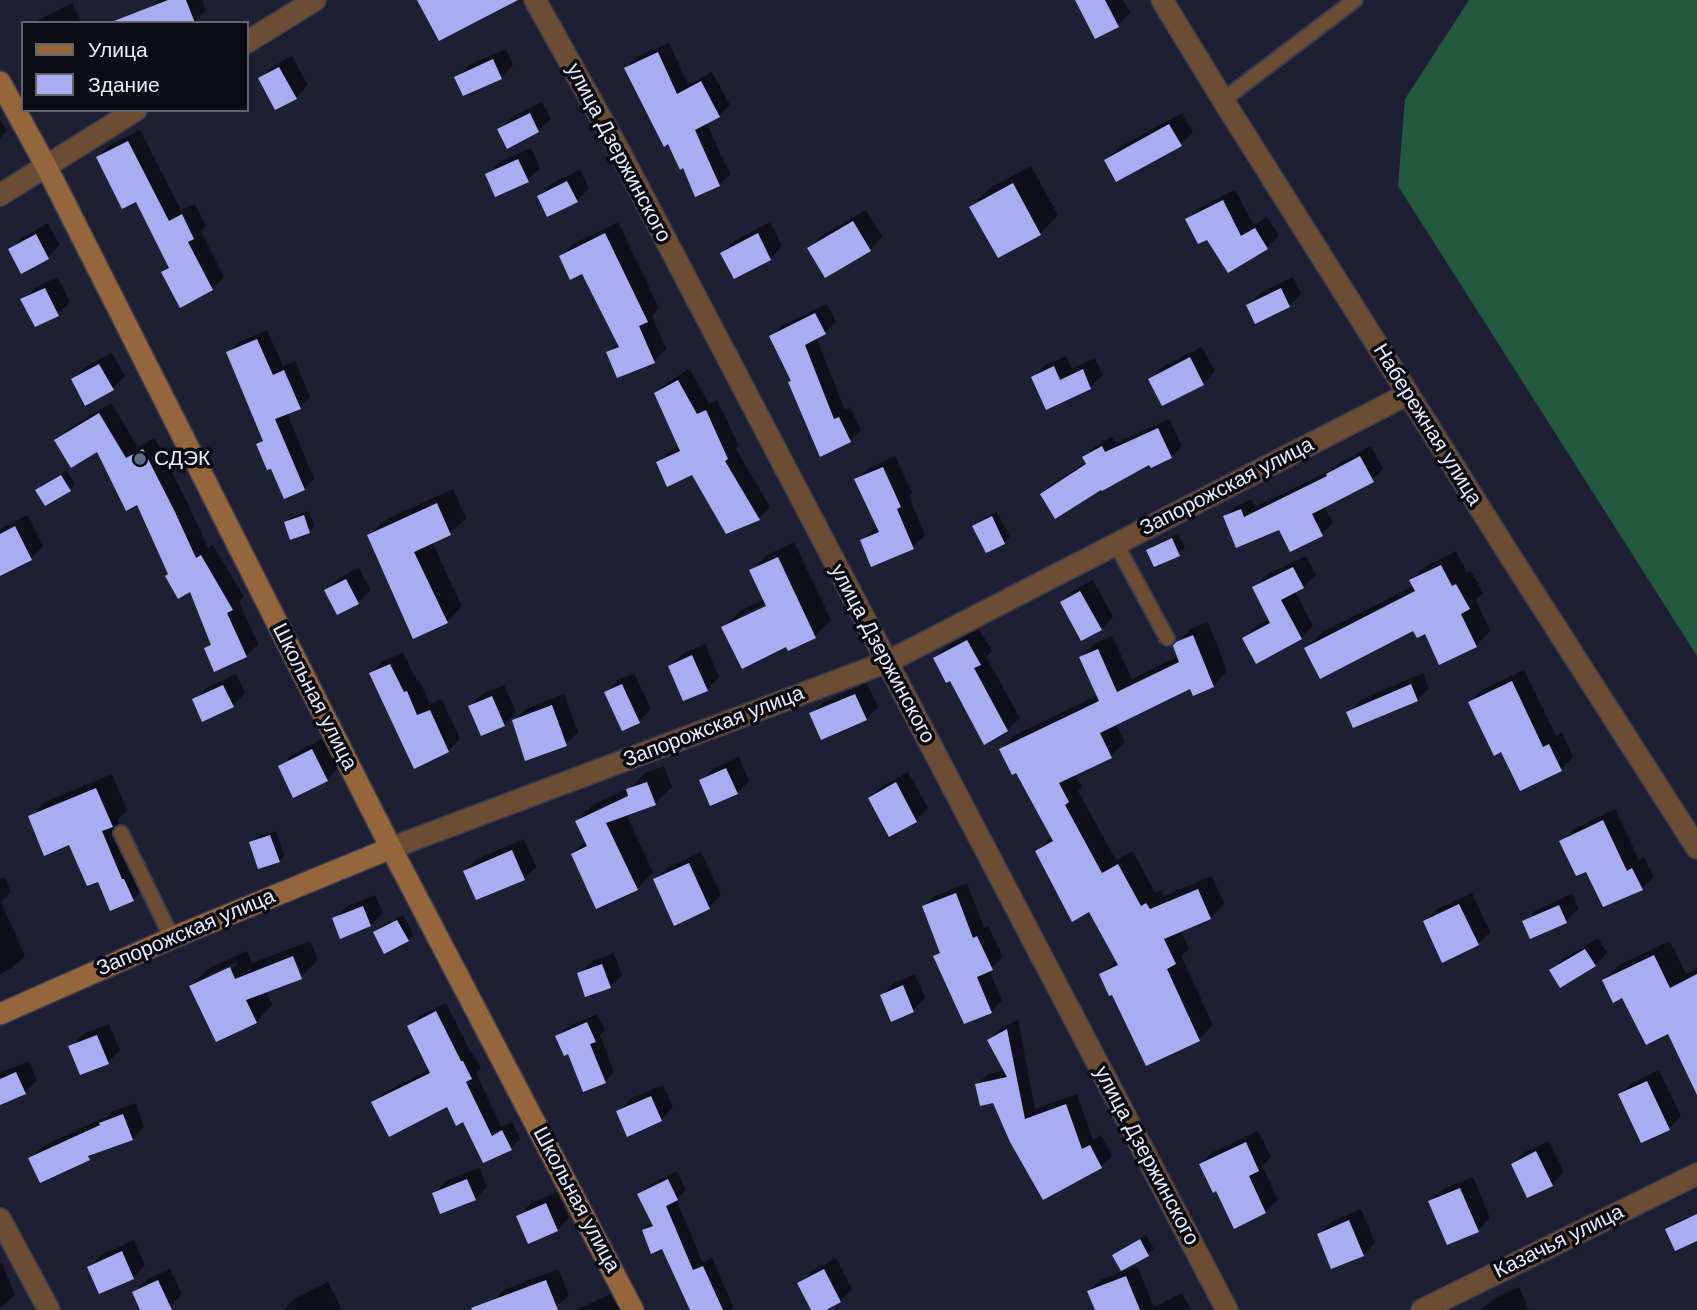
<!DOCTYPE html>
<html>
<head>
<meta charset="utf-8">
<style>
  body { margin:0 }
  #map { position:relative; width:1697px; height:1310px; overflow:hidden; background:#1e1f33; font-family:Helvetica,sans-serif }
  canvas { display:block }
  .legend { position:absolute; left:21px; top:21px; width:228px; height:91px; box-sizing:border-box; background:#090a12; border:2px solid #63646e; margin:0; padding:9px 12px; list-style:none; font-size:21px; color:#eaebf9 }
  .legend li { display:flex; align-items:center; gap:14px; height:35px }
  .legend b { width:35px; border:2px solid #63646e }
</style>
</head>
<body>
<div id="map">
<canvas width="1697" height="1310"></canvas>
<ul class="legend">
<li><b style="height:9px;background:#95653b"></b>Улица</li>
<li><b style="height:19px;background:#a8adf2"></b>Здание</li>
</ul>
</div>
<script>
const ctx = document.querySelector('canvas').getContext('2d');
ctx.lineJoin = 'round';
function paint(path, color) { ctx.fillStyle = color; ctx.fill(path, 'evenodd'); }
const poly = rows => new Path2D(rows.map(r => 'M' + r).join(''));
function strokePath(path, color, width, dash) { ctx.strokeStyle = color; ctx.lineWidth = width; ctx.lineCap = dash ? 'butt' : 'round'; ctx.setLineDash(dash || []); ctx.stroke(path); }
function write(font, color, halo, rows, align = 'center') {
  ctx.font = font + ' Helvetica,sans-serif'; ctx.lineWidth = 7; ctx.setLineDash([]); ctx.textBaseline = 'middle'; ctx.strokeStyle = halo; ctx.fillStyle = color; for (const [text, x, y, turn = 0] of rows) {
    ctx.save(); ctx.translate(x, y); ctx.rotate((+turn || 0) * Math.PI / 180); ctx.textAlign = isNaN(turn) ? turn : align; if (halo) ctx.strokeText(text, 0, 0); ctx.fillText(text, 0, 0); ctx.restore();
  }
}
paint(poly([
  [1469,0,1697,0,1697,656,1398,186,1405,99]
]), '#235a3f');
paint(poly([
  [158,0,202,0,206,10,194,22,149,9],
  [1077,0,1123,0,1130,13,1118,25],
  [72,3,82,23,36,23,40,19],
  [669,43,688,85,712,72,730,105,719,116,706,122,730,174,719,185,684,166,626,68,636,57],
  [506,49,513,65,501,77,457,78,469,65],
  [292,56,308,85,296,98,260,79,272,67],
  [542,102,551,119,538,131,508,146,500,129,512,117],
  [1182,113,1193,132,1181,144,1106,160,1118,148],
  [0,119,7,131,0,138],
  [140,130,181,210,195,204,206,226,201,231,224,277,212,289,164,272,170,266,137,199,98,157,110,145],
  [531,148,540,168,528,180,487,175,499,162],
  [1031,166,1058,215,1040,234,971,207,990,188],
  [580,170,589,188,577,201,539,196,551,184],
  [1235,190,1254,225,1267,217,1279,235,1267,248,1208,238,1187,220,1199,208],
  [866,210,882,237,870,250,809,248,821,236],
  [618,222,659,308,652,316,666,349,654,361,608,353,619,342,583,272,561,256,573,244],
  [770,222,782,246,770,259,722,253,734,241],
  [48,223,60,245,48,257,22,272,10,250,22,238],
  [57,277,70,302,58,314,22,300,35,288],
  [1293,277,1301,294,1289,306,1248,306,1260,293],
  [827,304,836,322,825,333,816,337,845,410,850,407,861,430,850,441,793,380,771,336,782,326],
  [267,330,283,366,295,361,310,397,300,407,287,413,314,479,304,489,271,467,258,445,264,438,228,352,239,342],
  [1202,347,1215,371,1203,384,1150,379,1162,367],
  [112,353,125,376,113,388,73,379,85,367],
  [1066,356,1072,369,1095,358,1103,375,1090,387,1046,407,1033,378,1045,365],
  [690,369,709,404,717,400,739,446,736,449,770,507,759,518,693,473,658,463,669,451,680,446,656,393,667,382],
  [111,403,138,447,155,438,186,500,208,548,213,545,244,597,239,602,258,644,246,656,206,649,212,643,191,590,170,574,138,503,98,450,56,441,68,429],
  [1169,419,1182,446,1171,457,1152,466,1150,462,1042,494,1052,484,1087,462,1084,457,1094,447,1112,437,1116,443],
  [1371,446,1383,469,1372,480,1324,505,1333,523,1322,534,1225,517,1236,506,1252,499,1255,507,1333,469,1339,463],
  [895,456,912,493,909,497,925,535,913,547,862,541,874,529,878,527,856,480,869,468],
  [67,471,75,484,69,490,38,490,43,484],
  [453,489,466,518,450,533,432,542,462,606,447,622,369,535,385,520],
  [309,511,314,526,309,531,286,522,291,517],
  [997,512,1010,537,1004,543,974,526,980,521],
  [28,515,43,546,31,558,0,574,0,529],
  [1178,534,1185,548,1179,554,1148,550,1154,545],
  [794,542,831,620,815,636,788,649,787,645,724,627,740,611,765,599,751,571,767,555],
  [773,600,775,604,740,620,740,616],
  [1456,551,1467,573,1471,571,1483,593,1476,600,1490,631,1476,646,1414,629,1307,648,1321,633,1414,586,1411,580,1426,566],
  [1306,556,1316,575,1303,587,1295,591,1313,626,1301,638,1244,638,1256,626,1270,619,1254,588,1266,575],
  [359,568,370,590,358,603,327,590,339,578],
  [1093,580,1113,617,1101,629,1062,602,1074,590],
  [1208,622,1227,671,1213,686,1191,686,1115,723,1125,742,1111,756,1075,774,1082,787,1078,791,1116,860,1133,851,1155,893,1161,890,1164,896,1212,876,1224,904,1210,918,1180,930,1189,949,1181,956,1213,1025,1199,1039,1113,992,1101,975,1117,960,1090,910,1037,851,1052,836,1017,771,1001,749,1015,735,1098,695,1081,657,1095,643,1112,636,1132,679,1179,656,1177,643,1192,628],
  [979,629,992,651,986,657,1020,718,1007,730,951,679,935,659,947,646],
  [705,644,719,677,707,690,670,666,682,654],
  [403,653,417,681,419,680,430,704,442,699,460,739,448,751,371,673,383,661],
  [1524,670,1556,736,1562,733,1573,757,1561,769,1502,750,1470,702,1482,690],
  [634,673,651,709,639,721,606,692,618,680],
  [1423,673,1429,688,1417,700,1349,712,1361,700],
  [236,674,245,693,233,705,203,720,194,700,206,688],
  [867,683,878,707,866,719,811,714,824,702],
  [504,685,516,712,504,725,470,706,482,694],
  [564,694,578,732,566,744,514,721,526,709],
  [324,738,339,767,327,779,280,767,292,755],
  [739,757,749,781,737,793,701,781,713,769],
  [664,766,672,787,655,803,626,814,653,872,637,889,573,854,586,841,577,821,593,805,631,787,645,773],
  [908,772,928,808,916,820,870,798,882,786],
  [112,774,127,810,118,820,137,866,148,884,133,899,99,879,70,843,30,817,45,802],
  [1615,809,1639,860,1644,857,1654,877,1642,889,1587,869,1561,842,1574,829],
  [276,831,284,855,279,861,251,843,257,837],
  [524,839,536,867,524,879,465,871,477,859],
  [701,852,721,895,709,907,655,880,667,868],
  [5,877,11,892,1,902,25,956,12,968,0,974,0,879],
  [967,883,984,928,988,926,1003,957,989,970,1002,1000,991,1011,935,956,941,950,924,906,935,896],
  [1472,893,1490,932,1478,944,1425,922,1437,909],
  [1572,894,1578,909,1566,921,1524,922,1536,910],
  [375,895,383,913,370,925,334,919,346,907],
  [403,915,413,934,408,940,375,933,380,927],
  [1598,938,1607,953,1595,965,1552,970,1564,958],
  [310,941,318,960,301,977,266,991,272,1005,256,1022,191,986,208,969,247,951,252,963],
  [237,962,238,965,209,978,209,975],
  [1670,941,1686,974,1697,968,1697,1091,1669,1031,1604,980,1619,965],
  [614,953,622,975,610,987,579,974,591,962],
  [915,974,925,998,913,1010,882,995,894,983],
  [446,1003,471,1053,472,1052,481,1068,476,1073,501,1127,512,1122,520,1139,511,1148,464,1120,448,1105,374,1102,383,1093,431,1069,409,1026,418,1017],
  [597,1014,605,1030,600,1035,614,1072,605,1082,569,1052,557,1037,567,1027],
  [1018,1020,1035,1109,1077,1094,1093,1140,1101,1135,1112,1156,1101,1166,994,1101,977,1085,988,1074,1005,1070,989,1040,1000,1029],
  [109,1024,120,1050,108,1062,71,1047,83,1034],
  [29,1061,37,1080,25,1092,0,1103,0,1073],
  [1659,1070,1681,1116,1669,1128,1620,1095,1632,1083],
  [663,1085,673,1107,661,1120,618,1112,630,1099],
  [136,1103,144,1127,132,1139,95,1152,89,1158,31,1158,43,1146,108,1116,113,1111],
  [1258,1131,1271,1157,1262,1166,1278,1200,1265,1212,1217,1189,1201,1164,1213,1152],
  [1549,1141,1564,1172,1552,1184,1513,1164,1525,1152],
  [479,1168,487,1187,475,1199,434,1193,446,1181],
  [677,1171,686,1190,676,1199,703,1263,712,1258,733,1306,731,1310,698,1310,663,1247,644,1230,652,1222,639,1195,648,1186],
  [1473,1177,1490,1218,1478,1230,1430,1201,1443,1189],
  [558,1192,569,1218,557,1230,518,1216,530,1204],
  [1361,1209,1375,1243,1363,1255,1319,1234,1331,1222],
  [1688,1217,1697,1236,1667,1229,1673,1223],
  [1146,1235,1154,1249,1148,1254,1122,1269,1114,1255,1120,1249],
  [134,1240,145,1265,133,1277,89,1267,101,1255],
  [836,1258,852,1289,840,1301,822,1310,813,1310,799,1284,811,1272],
  [2,1263,15,1295,0,1308,0,1264],
  [1137,1266,1154,1307,1182,1293,1191,1310,1097,1310,1089,1291,1100,1280],
  [170,1269,182,1294,170,1306,161,1310,142,1310,134,1292,146,1280],
  [558,1269,569,1295,556,1307,548,1310,495,1310,492,1302,504,1290],
  [328,1282,342,1310,283,1310,294,1299],
  [1519,1287,1529,1310,1480,1310,1494,1299],
  [614,1292,622,1310,576,1310]
]), '#0007');
paint(poly([
  [168,0,186,0,195,23,114,23,114,21],
  [417,0,518,0,439,41],
  [1075,0,1105,0,1119,27,1095,39],
  [658,52,677,94,701,81,720,117,695,130,720,186,695,197,683,168,680,170,668,144,664,147,624,68],
  [493,59,502,79,463,96,454,77],
  [279,67,297,99,275,110,258,78],
  [530,113,539,132,507,149,497,129],
  [1169,124,1182,146,1116,182,1104,160],
  [128,141,169,221,182,214,194,239,188,242,213,290,180,308,161,272,169,268,136,202,122,209,96,157],
  [518,159,529,182,495,197,485,174],
  [567,181,578,202,547,217,537,196],
  [1013,183,1041,235,998,258,969,207],
  [1223,200,1241,236,1255,228,1268,249,1228,273,1207,240,1198,244,1185,219],
  [853,221,871,251,825,278,807,248],
  [605,233,648,322,639,326,655,363,617,378,606,352,619,347,582,274,570,280,559,256],
  [758,233,771,260,734,279,720,253],
  [36,234,49,259,21,274,8,249],
  [45,288,59,316,35,327,20,299],
  [1281,288,1290,307,1255,324,1246,305],
  [815,313,826,334,805,345,834,419,839,417,851,442,820,457,788,382,791,381,769,336],
  [257,339,273,375,284,370,301,409,275,419,305,490,284,499,271,469,267,470,256,444,263,441,226,352],
  [1190,357,1204,385,1162,406,1148,379],
  [99,364,114,390,85,406,71,379],
  [1054,366,1060,380,1083,369,1091,389,1046,410,1031,377],
  [678,380,697,414,706,410,728,459,725,461,760,520,726,534,692,475,667,487,656,462,680,451,654,393],
  [99,413,126,458,143,449,175,512,196,558,201,555,233,610,227,613,247,657,214,672,204,648,211,645,190,592,178,599,165,576,168,574,137,505,126,511,97,452,71,468,54,440],
  [1158,428,1172,458,1151,468,1149,465,1102,491,1101,490,1055,519,1040,494,1086,464,1082,457,1102,446,1105,452],
  [1360,456,1374,482,1312,514,1323,536,1290,552,1279,530,1236,548,1223,516,1241,509,1244,517,1327,476,1326,474],
  [883,467,901,507,897,509,914,549,871,567,860,540,879,532,854,479],
  [61,475,71,491,45,506,35,490],
  [437,503,451,535,414,552,448,623,413,639,367,535],
  [304,515,310,533,290,540,284,522],
  [992,516,1005,544,986,553,972,526],
  [15,526,32,560,0,576,0,534],
  [1172,538,1180,556,1154,567,1146,550],
  [778,557,816,638,788,651,786,647,742,669,721,627,766,606,749,570],
  [1441,565,1452,586,1456,584,1470,609,1461,614,1477,647,1439,665,1425,634,1417,638,1413,631,1320,679,1304,648,1415,591,1409,580],
  [1293,567,1304,588,1281,600,1302,639,1256,664,1242,638,1270,623,1252,587],
  [346,579,359,604,337,615,324,590],
  [1080,591,1102,630,1081,641,1060,602],
  [1193,635,1214,687,1193,696,1190,689,1100,733,1112,758,1059,783,1069,802,1065,805,1102,873,1118,864,1141,906,1146,903,1150,909,1198,889,1211,919,1164,939,1176,964,1167,969,1200,1041,1146,1066,1112,995,1109,996,1099,974,1118,965,1089,912,1072,922,1035,851,1053,841,1016,773,1012,775,999,749,1099,701,1079,657,1098,649,1117,692,1179,662,1173,646,1176,642],
  [967,640,981,665,974,668,1008,731,984,745,950,681,946,683,933,658],
  [692,655,708,691,683,701,668,666],
  [390,664,404,692,407,691,417,715,430,710,449,752,414,769,369,673],
  [1512,681,1543,747,1549,744,1562,771,1520,791,1501,752,1494,756,1468,702],
  [622,684,640,723,622,731,604,692],
  [1411,684,1418,701,1353,728,1346,712],
  [223,685,234,707,202,722,192,699],
  [855,694,867,720,821,740,809,713],
  [492,696,505,726,481,736,468,706],
  [552,705,567,746,525,761,512,720],
  [312,749,328,781,293,798,278,766],
  [726,768,738,794,710,806,699,780],
  [647,782,656,805,606,823,638,890,596,909,571,854,587,846,575,821,628,796,626,789],
  [896,782,917,822,889,837,868,798],
  [96,788,113,827,102,831,122,879,124,879,134,901,110,911,98,882,87,886,69,845,44,856,28,816],
  [1603,820,1627,871,1632,868,1643,890,1603,907,1586,872,1576,876,1559,841],
  [270,835,280,862,258,869,249,842],
  [512,850,525,880,476,900,463,871],
  [689,863,710,909,674,926,653,879],
  [956,893,973,938,977,936,993,970,977,977,992,1013,964,1024,933,956,940,953,922,906],
  [1459,904,1479,945,1442,963,1423,921],
  [1559,905,1567,923,1530,939,1522,921],
  [363,906,371,926,340,939,332,918],
  [397,920,409,941,384,954,373,932],
  [1585,949,1596,966,1560,988,1549,970],
  [1654,955,1670,988,1697,974,1697,1095,1668,1034,1646,1045,1622,998,1613,1003,1602,980],
  [293,956,302,979,246,1000,257,1023,216,1042,189,986,230,967,235,979],
  [602,964,611,988,585,997,577,973],
  [903,985,914,1012,891,1022,880,995],
  [436,1011,461,1061,463,1061,472,1079,466,1082,492,1136,502,1130,512,1150,483,1163,463,1122,456,1126,447,1107,389,1137,371,1102,430,1073,407,1026],
  [587,1022,596,1042,590,1044,606,1083,583,1092,568,1054,564,1056,555,1036],
  [1007,1029,1025,1119,1066,1104,1082,1149,1090,1145,1102,1168,1043,1200,1010,1142,993,1103,980,1106,975,1084,1007,1077,987,1040],
  [97,1035,109,1064,80,1075,68,1046],
  [16,1072,26,1094,0,1105,0,1079],
  [1647,1081,1670,1130,1641,1143,1618,1094],
  [651,1096,662,1121,627,1137,616,1111],
  [123,1114,133,1140,88,1156,90,1160,40,1183,28,1158,100,1125,99,1123],
  [1246,1142,1259,1171,1249,1176,1266,1213,1234,1229,1216,1191,1213,1193,1199,1164],
  [1536,1151,1553,1186,1527,1198,1511,1164],
  [467,1179,476,1200,440,1214,432,1193],
  [668,1179,678,1200,666,1206,693,1270,703,1266,723,1310,690,1310,662,1249,651,1254,642,1230,653,1226,637,1194],
  [1460,1188,1479,1232,1447,1245,1428,1201],
  [546,1203,558,1231,528,1244,516,1216],
  [1697,1214,1697,1241,1675,1251,1665,1229],
  [1349,1220,1364,1256,1331,1269,1317,1234],
  [1140,1239,1149,1256,1121,1271,1112,1255],
  [122,1251,134,1279,99,1294,87,1267],
  [824,1269,841,1302,826,1310,811,1310,797,1283],
  [1126,1276,1140,1310,1095,1310,1087,1291],
  [158,1280,172,1310,140,1310,132,1292],
  [546,1280,558,1310,472,1310,471,1308]
]), '#a8adf2');
const lane = poly([
  [1223,100,1355,0],
  [1116,544,1167,638],
  [121,833,172,938]
]);
const street = poly([
  [535,0,616,145,1227,1310],
  [1162,0,1223,100,1512,559,1697,848],
  [247,42,315,0],
  [0,195,136,110],
  [391,848,887,662,1408,394],
  [0,1219,49,1310],
  [1422,1310,1697,1174]
]);
const secondary = poly([
  [0,82,46,166,391,848,633,1310],
  [0,1014,172,938,391,848]
]);
strokePath(lane, '#3b3c4f', 18);
strokePath(street, '#3b3c4f', 24);
strokePath(secondary, '#3b3c4f', 24);
strokePath(lane, '#6b4d34', 14);
strokePath(street, '#6b4d34', 21);
strokePath(secondary, '#95653b', 21);
for (const [x, y, r, color] of [
  [140,459,7,"#5c6f8a"]
]) { const dot = new Path2D(); dot.arc(x, y, r, 0, 2 * Math.PI); ctx.fillStyle = color; ctx.fill(dot); strokePath(dot, '#090a12', 2.5); }
write('21px', '#eaebf9', '#090a12', [
  ["улица Дзержинского",618,153,62],
  ["Набережная улица",1427,425,58],
  ["Запорожская улица",1227,487,-27],
  ["улица Дзержинского",882,654,62],
  ["Школьная улица",314,697,63],
  ["Запорожская улица",714,727,-21],
  ["Запорожская улица",186,933,-23],
  ["улица Дзержинского",1146,1156,62],
  ["Школьная улица",576,1200,62],
  ["Казачья улица",1559,1242,-26]
]);
write('21px', '#eaebf9', '#090a12', [
  ["СДЭК",154,459]
], 'left');
</script>
</body>
</html>
